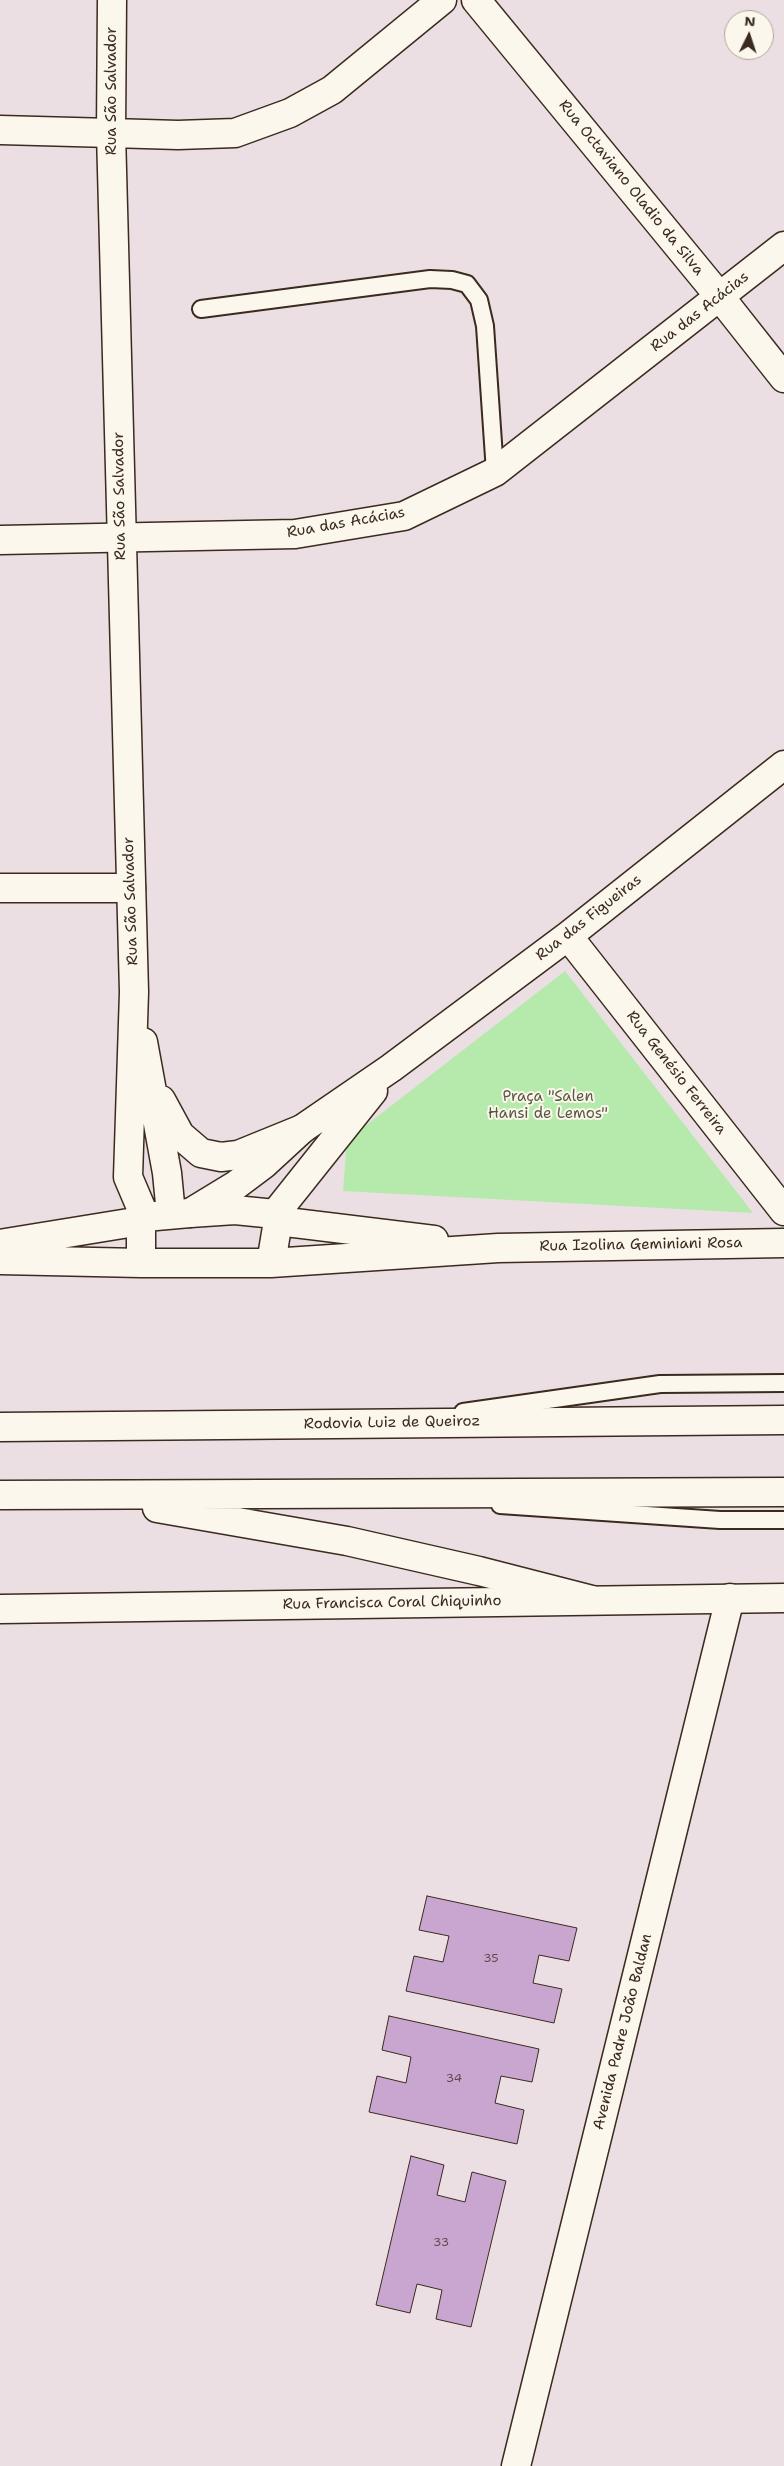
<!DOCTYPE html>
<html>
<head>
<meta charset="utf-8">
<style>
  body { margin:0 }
  #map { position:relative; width:784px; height:2466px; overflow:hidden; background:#ecdfe4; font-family:"Shantell Sans",sans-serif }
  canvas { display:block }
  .north { position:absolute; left:724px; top:10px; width:50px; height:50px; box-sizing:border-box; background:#fbf7ec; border:1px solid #aea59a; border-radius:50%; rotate:4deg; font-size:14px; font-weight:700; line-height:20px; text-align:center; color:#3b2a1e }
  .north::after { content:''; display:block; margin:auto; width:18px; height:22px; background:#3b2a1e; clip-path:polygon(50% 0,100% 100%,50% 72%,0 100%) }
</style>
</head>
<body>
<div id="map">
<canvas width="784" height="2466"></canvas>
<div class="north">N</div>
</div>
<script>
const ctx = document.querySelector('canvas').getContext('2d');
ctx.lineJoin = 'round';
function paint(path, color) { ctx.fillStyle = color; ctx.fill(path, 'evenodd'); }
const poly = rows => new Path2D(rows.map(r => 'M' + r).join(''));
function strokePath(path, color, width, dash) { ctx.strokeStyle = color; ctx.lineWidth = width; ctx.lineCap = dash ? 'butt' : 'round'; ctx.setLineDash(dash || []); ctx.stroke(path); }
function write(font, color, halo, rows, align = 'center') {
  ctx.font = font + ' "Shantell Sans",sans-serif'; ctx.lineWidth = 4; ctx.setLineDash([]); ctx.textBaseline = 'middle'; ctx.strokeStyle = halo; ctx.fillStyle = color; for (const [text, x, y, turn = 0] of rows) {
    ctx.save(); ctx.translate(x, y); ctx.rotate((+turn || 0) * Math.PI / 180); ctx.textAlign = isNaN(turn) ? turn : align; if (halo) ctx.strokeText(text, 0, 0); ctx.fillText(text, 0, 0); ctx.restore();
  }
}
paint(poly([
  [565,971,753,1213,343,1191,347,1140]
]), '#b5eaac');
const building = poly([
  [427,1896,577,1928,569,1961,539,1955,533,1983,562,1989,554,2023,406,1991,414,1956,443,1962,449,1936,419,1930,427,1896],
  [389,2016,539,2049,532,2082,501,2076,495,2103,524,2110,517,2144,369,2112,377,2076,406,2083,411,2057,382,2050,389,2016],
  [411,2156,444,2165,437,2195,465,2202,472,2172,506,2181,471,2327,436,2319,442,2290,417,2284,410,2313,376,2305,411,2156]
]);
paint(building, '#c8a6d0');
strokePath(building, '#3b2a1e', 1);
const service = poly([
  [201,309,430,279,452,280,467,284,479,300,485,326,495,472],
  [463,1412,660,1384,784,1383],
  [500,1505,720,1520,784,1520]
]);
const minor = poly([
  [476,0,720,297,784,378],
  [0,130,111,133],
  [0,540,295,534,404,516,495,472,784,246],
  [0,888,131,888],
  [568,936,784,1211],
  [190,1213,236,1185,264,1164,302,1129,391,1068,568,936,784,765],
  [275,1214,373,1091],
  [516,2466,730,1598]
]);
const tertiary = poly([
  [112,0,111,133,134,992,128,1177,145,1217],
  [111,133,178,135,235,133,290,113,332,90,442,0],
  [143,1042,167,1173,171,1214],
  [161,1100,180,1135,201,1153,221,1157,238,1155,302,1129],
  [278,1221,434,1240],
  [0,1244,141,1221],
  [0,1260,141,1263],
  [271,1263,278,1221,275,1214,235,1210,190,1213,145,1217,141,1221,141,1263,271,1263,498,1248,784,1243]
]);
const secondary = poly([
  [0,1609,784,1598]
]);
const motorway = poly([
  [0,1427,784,1420],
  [0,1495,784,1492],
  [157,1508,347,1541,479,1571,592,1600]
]);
strokePath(service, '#3b2a1e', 20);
strokePath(minor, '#3b2a1e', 31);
strokePath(tertiary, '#3b2a1e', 31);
strokePath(secondary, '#3b2a1e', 31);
strokePath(motorway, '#3b2a1e', 31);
strokePath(service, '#fbf7ec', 16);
strokePath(minor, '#fbf7ec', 28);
strokePath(tertiary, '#fbf7ec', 28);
strokePath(secondary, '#fbf7ec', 28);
strokePath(motorway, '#fbf7ec', 28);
write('12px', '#5e494a', null, [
  ["35",491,1959],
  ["34",454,2079],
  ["33",441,2243]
]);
write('15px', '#3b2a1e', '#fbf7ec', [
  ["Rua São Salvador",112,91,-90],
  ["Rua Octaviano Oladio da Silva",631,188,51],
  ["Rua das Acácias",700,312,-38],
  ["Rua São Salvador",120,496,-91],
  ["Rua das Acácias",346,523,-10],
  ["Rua São Salvador",131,901,-92],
  ["Rua das Figueiras",589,918,-38],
  ["Rua Genésio Ferreira",676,1073,52],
  ["Rua Izolina Geminiani Rosa",641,1245,-1],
  ["Rodovia Luiz de Queiroz",392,1423,-1],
  ["Rua Francisca Coral Chiquinho",392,1603,-1],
  ["Avenida Padre João Baldan",623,2032,-76]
]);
write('15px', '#5a5a42', '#fbf7ec', [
  ["Praça \"Salen",548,1097],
  ["Hansi de Lemos\"",548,1114]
]);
</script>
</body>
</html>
